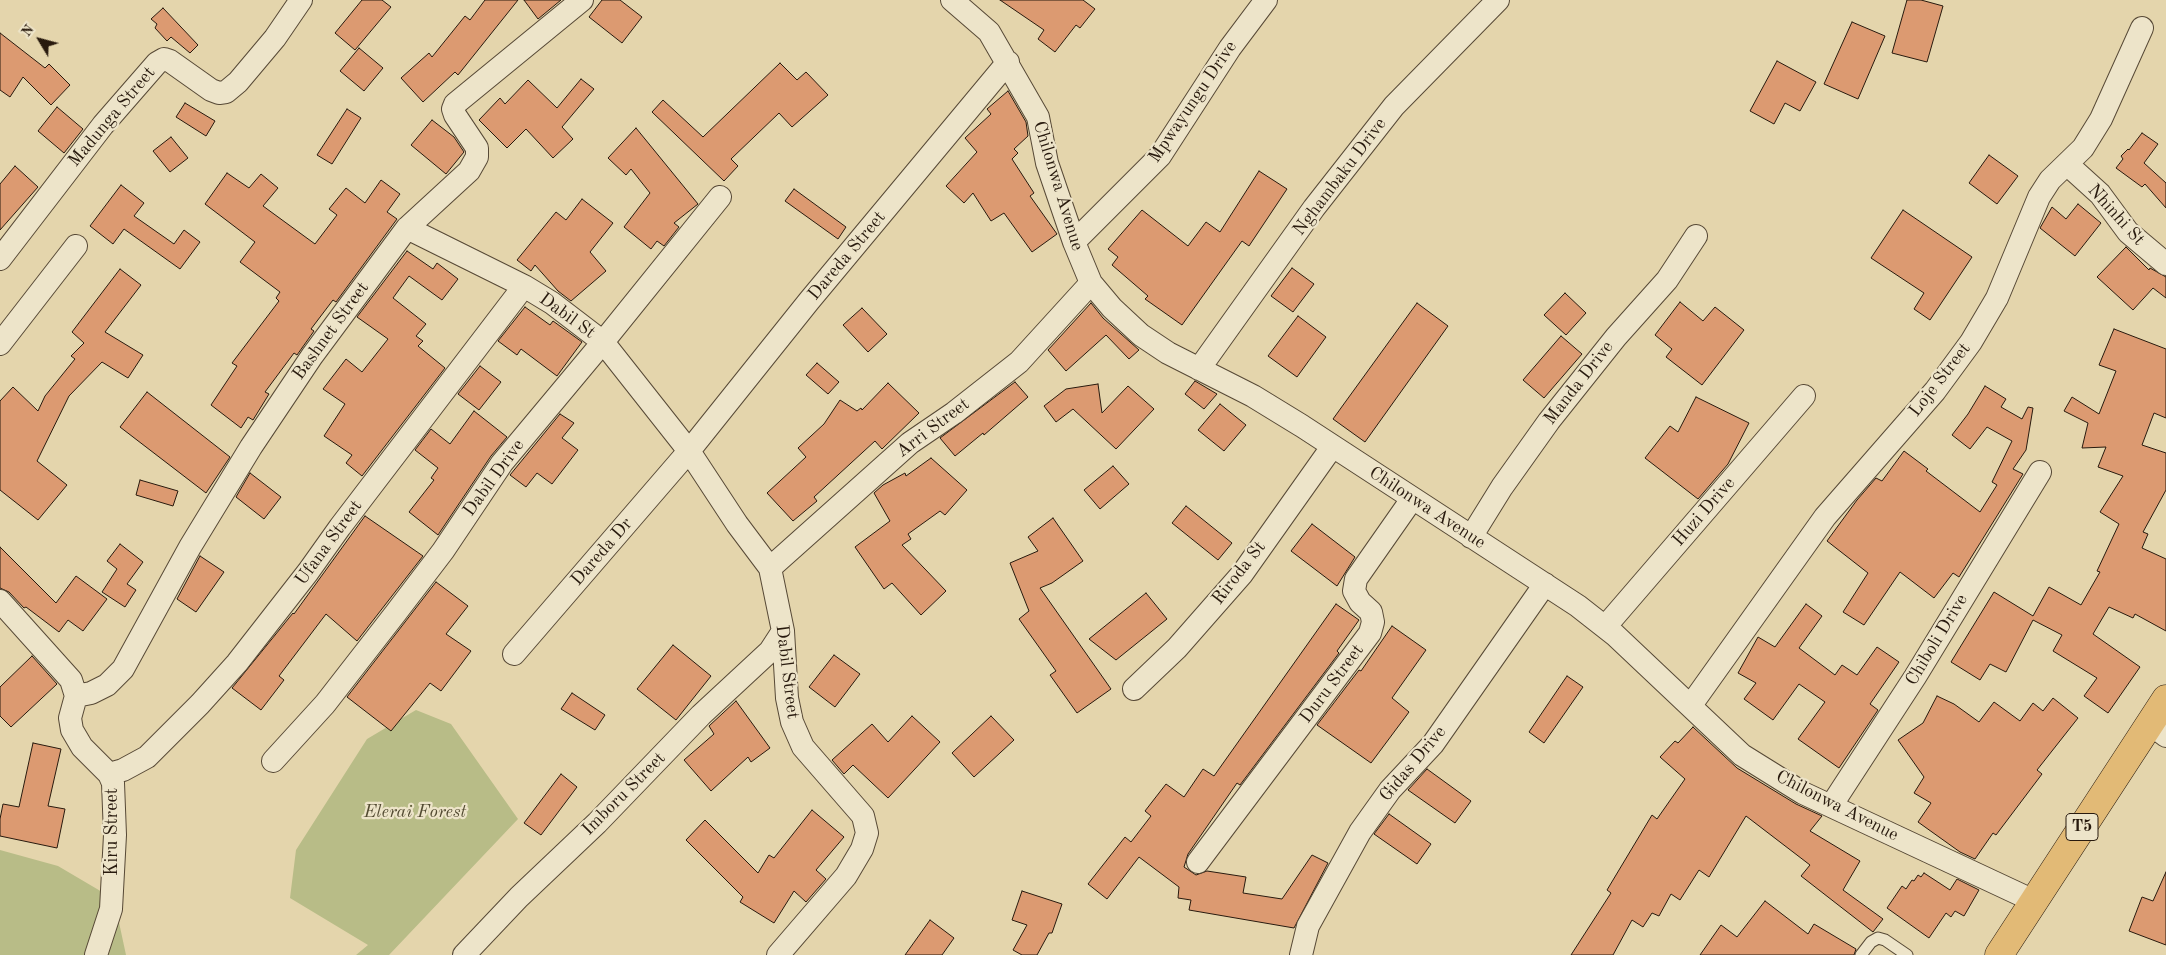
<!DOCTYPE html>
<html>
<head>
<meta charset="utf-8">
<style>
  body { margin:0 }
  #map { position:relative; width:2166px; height:955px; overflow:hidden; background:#e4d5ac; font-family:"Old Standard TT",serif }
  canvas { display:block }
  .north { position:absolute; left:15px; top:15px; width:50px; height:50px; -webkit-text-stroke:4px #ede4c9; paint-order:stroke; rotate:307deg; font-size:14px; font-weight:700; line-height:20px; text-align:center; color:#281a0e }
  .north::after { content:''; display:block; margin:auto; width:18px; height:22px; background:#281a0e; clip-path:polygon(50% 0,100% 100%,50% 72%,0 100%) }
</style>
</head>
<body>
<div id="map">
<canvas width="2166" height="955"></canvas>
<div class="north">N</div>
</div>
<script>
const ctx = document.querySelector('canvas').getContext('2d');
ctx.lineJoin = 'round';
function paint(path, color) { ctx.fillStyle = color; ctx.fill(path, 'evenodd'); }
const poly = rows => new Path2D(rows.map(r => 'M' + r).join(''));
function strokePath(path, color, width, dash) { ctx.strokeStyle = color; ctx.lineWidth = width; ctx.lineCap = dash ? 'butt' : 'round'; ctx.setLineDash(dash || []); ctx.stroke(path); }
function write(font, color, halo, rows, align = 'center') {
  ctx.font = font + ' "Old Standard TT",serif'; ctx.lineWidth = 4.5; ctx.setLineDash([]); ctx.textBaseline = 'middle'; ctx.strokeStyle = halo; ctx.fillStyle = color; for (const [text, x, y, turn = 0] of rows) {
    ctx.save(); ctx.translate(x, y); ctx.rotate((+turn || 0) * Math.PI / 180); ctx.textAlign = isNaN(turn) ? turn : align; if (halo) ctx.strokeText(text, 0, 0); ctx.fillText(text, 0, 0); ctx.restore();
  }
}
paint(poly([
  [416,710,451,724,518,819,389,955,356,955,368,945,290,898,296,850,367,739],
  [0,850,58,866,114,899,126,955,0,955]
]), '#b8bc87');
const building = poly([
  [362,0,382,0,391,7,355,50,335,33,362,0],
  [485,0,518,0,458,75,455,72,423,102,401,78,429,53,432,57,465,16,470,20,485,0],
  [524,0,561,0,538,19,524,0],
  [602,0,620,0,642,17,622,43,589,17,602,0],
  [1000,0,1083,0,1095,9,1080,28,1076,25,1055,52,1038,39,1044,30,1000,0],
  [1907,0,1921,0,1943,6,1927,62,1892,53,1907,0],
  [163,8,198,45,190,53,171,37,167,41,155,28,157,24,151,19,163,8],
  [1852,22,1885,36,1858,99,1824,84,1852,22],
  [0,33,45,68,49,64,70,85,51,105,23,77,10,97,0,90,0,33],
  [359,48,383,68,364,91,340,71,359,48],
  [1777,61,1816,82,1800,111,1785,103,1774,124,1750,111,1777,61],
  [780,63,797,80,806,72,828,95,792,127,779,113,731,159,738,166,724,181,652,112,663,100,703,137,780,63],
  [581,79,594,89,562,127,573,139,553,158,526,129,507,148,479,120,500,98,505,104,528,80,557,108,581,79],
  [1008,91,1026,122,1028,136,1014,149,1018,153,1012,159,1034,193,1030,196,1057,234,1032,252,1004,213,991,221,973,193,964,203,946,186,977,152,965,138,991,114,987,109,1008,91],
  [185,103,215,121,206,136,176,117,185,103],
  [57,107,83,129,64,153,38,131,57,107],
  [347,109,361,118,332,164,317,155,347,109],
  [432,120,454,137,464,152,446,174,411,145,432,120],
  [636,128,698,204,674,223,679,227,664,246,657,241,651,249,624,227,650,193,631,169,626,175,608,158,636,128],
  [2142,133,2158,144,2144,163,2166,183,2166,208,2145,184,2142,187,2116,168,2123,159,2121,156,2128,149,2129,150,2142,133],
  [171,137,188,158,170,172,153,151,171,137],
  [1989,155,2018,176,1997,204,1969,183,1989,155],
  [15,166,38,187,0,230,0,184,15,166],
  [1259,171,1287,189,1249,246,1242,241,1182,325,1145,299,1148,296,1112,265,1118,257,1108,249,1142,210,1188,246,1206,222,1220,232,1259,171],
  [227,173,249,188,261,174,278,188,263,206,315,244,337,215,329,209,346,188,365,203,381,180,400,194,387,212,397,219,336,302,333,300,311,329,314,331,297,355,294,353,265,392,269,394,253,420,248,417,241,428,211,405,237,366,232,363,279,301,276,298,280,292,240,262,255,242,205,204,227,173],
  [121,185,144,203,134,216,174,244,184,230,200,242,180,269,124,229,113,244,90,226,121,185],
  [794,189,846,227,838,239,785,201,794,189],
  [582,199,613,223,590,252,606,271,571,301,558,291,535,265,531,271,517,260,556,212,566,220,582,199],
  [2078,204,2101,223,2075,256,2040,228,2052,207,2066,219,2078,204],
  [1903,210,1972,257,1930,320,1914,309,1924,293,1871,258,1903,210],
  [2126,247,2149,270,2150,268,2166,277,2166,298,2153,288,2133,310,2097,277,2126,247],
  [407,251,433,269,437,263,458,279,442,300,409,276,393,298,426,324,416,336,423,341,418,346,445,368,362,476,346,463,352,455,324,436,345,404,323,389,346,359,362,372,388,339,357,317,407,251],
  [1292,268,1314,284,1293,312,1271,296,1292,268],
  [120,269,141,285,105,332,143,355,128,378,102,362,69,396,37,461,67,485,38,520,0,490,0,401,13,387,38,411,45,396,75,359,71,356,84,343,72,332,120,269],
  [1565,293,1586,313,1566,335,1544,315,1565,293],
  [1680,302,1703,321,1715,307,1744,330,1702,385,1666,357,1672,349,1655,335,1680,302],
  [1091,303,1103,318,1139,350,1129,359,1106,335,1066,371,1048,350,1091,303],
  [1417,303,1448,326,1365,442,1333,419,1417,303],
  [525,307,550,325,553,321,582,342,557,376,521,349,517,355,498,341,525,307],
  [862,308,887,334,868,352,843,325,862,308],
  [1298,316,1326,337,1297,377,1268,356,1298,316],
  [2114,329,2166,349,2166,418,2154,413,2142,445,2166,453,2166,490,2143,532,2148,534,2142,548,2166,559,2166,631,2135,614,2133,618,2109,607,2093,634,2140,667,2108,713,2084,696,2097,678,2053,651,2062,635,2033,620,2006,672,1990,664,1980,680,1951,662,1994,592,2033,616,2049,587,2081,605,2100,572,2097,571,2119,524,2100,512,2123,476,2098,467,2106,447,2082,448,2088,423,2064,411,2072,397,2099,414,2116,371,2099,365,2114,329],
  [1561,336,1582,354,1544,398,1523,380,1561,336],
  [817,363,839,382,828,394,806,375,817,363],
  [480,366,501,382,479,410,458,394,480,366],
  [1195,381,1217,394,1204,409,1185,394,1195,381],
  [1015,382,1028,397,984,435,983,433,955,456,940,438,1015,382],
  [888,383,919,413,882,449,875,441,814,497,817,501,793,521,767,493,806,457,798,448,824,424,840,400,857,411,861,408,862,410,888,383],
  [1098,384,1102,413,1128,386,1154,409,1116,449,1073,409,1056,422,1044,406,1066,389,1098,384],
  [1985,386,2006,399,2001,407,2022,419,2028,407,2033,408,2026,450,2013,469,2023,474,1959,577,1953,573,1934,598,1900,572,1864,625,1843,612,1868,573,1827,541,1857,500,1876,478,1882,481,1904,451,1928,469,1926,471,1980,512,1997,485,1992,482,2012,441,1987,427,1970,449,1952,435,1968,414,1985,386],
  [147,392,230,457,206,493,120,427,147,392],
  [1696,397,1749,423,1728,464,1698,499,1645,458,1670,426,1678,432,1696,397],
  [1220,404,1246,425,1224,451,1198,430,1220,404],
  [474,411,507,437,491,456,438,535,409,512,434,480,431,478,438,468,415,450,431,429,450,444,474,411],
  [560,414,574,423,562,438,578,450,552,484,537,473,526,487,510,475,560,414],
  [931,458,967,490,945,515,940,511,908,534,911,539,902,545,946,591,921,615,892,583,884,589,855,547,890,521,874,493,883,485,905,473,906,476,931,458],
  [1113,466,1129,484,1100,509,1084,490,1113,466],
  [250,473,281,497,264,519,236,497,250,473],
  [140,480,178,491,173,506,136,495,140,480],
  [1186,506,1232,543,1218,560,1172,523,1186,506],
  [365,516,423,556,357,641,326,614,279,676,284,680,261,710,232,688,293,613,294,614,365,516],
  [1053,518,1083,561,1052,583,1040,588,1111,689,1077,713,1050,675,1056,671,1019,619,1029,611,1010,563,1038,551,1028,537,1053,518],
  [1312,524,1355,557,1337,586,1291,551,1312,524],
  [120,544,143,562,127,584,136,590,125,607,102,592,117,569,107,561,120,544],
  [0,547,56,603,76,576,107,599,83,631,68,620,59,632,26,607,24,608,9,592,0,588,0,547],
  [200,556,224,572,196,612,177,599,200,556],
  [436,582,468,606,446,634,471,651,441,691,430,683,391,731,347,697,436,582],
  [1146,593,1167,619,1116,660,1089,639,1146,593],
  [1336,604,1359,620,1337,651,1339,653,1240,785,1237,783,1188,854,1184,867,1196,875,1207,871,1246,877,1243,893,1282,899,1312,855,1328,863,1294,928,1189,910,1191,900,1178,898,1179,887,1139,857,1107,899,1088,884,1125,837,1131,842,1151,816,1145,811,1166,784,1184,797,1203,769,1214,776,1336,604],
  [1806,604,1822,616,1799,648,1835,675,1842,665,1857,675,1877,647,1899,662,1870,704,1878,710,1839,768,1798,739,1825,702,1799,684,1773,720,1744,699,1756,683,1738,673,1758,637,1775,647,1806,604],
  [1392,626,1426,650,1392,698,1409,712,1371,763,1317,725,1359,670,1361,671,1392,626],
  [673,645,711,676,676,720,637,689,673,645],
  [834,655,860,674,835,707,809,687,834,655],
  [32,656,57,684,11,727,0,716,0,687,32,656],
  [1567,676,1583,687,1544,743,1529,732,1567,676],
  [572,693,605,715,595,730,561,709,572,693],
  [1937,696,1954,704,1979,722,1994,702,2020,721,2033,703,2043,711,2053,698,2078,718,2037,770,2042,774,1996,835,1993,833,1975,859,1960,852,1918,822,1931,803,1914,793,1924,777,1898,740,1923,723,1937,696],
  [736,701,770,748,751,762,748,757,711,791,684,760,714,734,709,726,736,701],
  [912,716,940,742,888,798,853,765,844,774,832,760,872,724,888,742,912,716],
  [991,716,1014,740,974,777,952,753,991,716],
  [1693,727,1737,768,1796,804,1822,816,1810,831,1860,861,1843,890,1883,919,1873,932,1801,876,1810,865,1746,816,1709,877,1699,870,1680,900,1671,894,1659,916,1652,913,1643,927,1632,920,1613,955,1571,955,1611,893,1607,890,1652,815,1657,819,1685,779,1660,757,1675,741,1678,743,1693,727],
  [33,743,61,749,48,806,65,809,57,848,0,836,0,819,3,804,19,807,33,743],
  [1427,769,1471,801,1455,823,1408,790,1427,769],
  [561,774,577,787,541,835,524,823,561,774],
  [812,810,844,837,816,870,826,879,806,902,794,891,774,923,740,902,743,897,686,840,705,820,758,873,769,855,774,858,812,810],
  [1389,814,1431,844,1417,864,1374,834,1389,814],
  [2166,872,2166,945,2129,931,2142,897,2153,901,2166,872],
  [1924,873,1950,890,1957,879,1979,890,1964,916,1955,911,1951,917,1946,913,1929,938,1887,908,1902,886,1906,889,1912,880,1914,881,1918,875,1921,877,1924,873],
  [1022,891,1062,904,1052,933,1049,933,1037,955,1022,955,1013,950,1027,925,1012,920,1022,891],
  [1765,901,1808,934,1814,924,1856,949,1854,955,1700,955,1721,925,1737,937,1765,901],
  [930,920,954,938,942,955,905,955,930,920]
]);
paint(building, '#dc9a71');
strokePath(building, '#281a0e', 1);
const service = poly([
  [1861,955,1871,942,1878,938,1885,940,1907,955]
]);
const minor = poly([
  [952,0,989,32,1038,117,1047,163,1074,242,1091,283,1112,308,1141,335,1168,353,1253,396,1302,426,1578,606,1615,635,1742,755,1803,793,2034,901],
  [2068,165,2100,194,2128,232,2166,264],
  [407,228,524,286,552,303,603,342,689,451,737,524,770,568,783,631,787,698,792,722,803,747,863,816,867,833,862,849,846,876,778,955],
  [1074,242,1160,156,1230,48,1266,0],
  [0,259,103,125,157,63,164,59,170,61,211,90,219,93,226,92,238,82,275,38,301,0],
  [0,344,76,246],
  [1199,369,1314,208,1394,106,1498,0],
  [1471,537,1502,487,1549,421,1616,337,1667,280,1696,236],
  [770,568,910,443,954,413,1019,362,1091,283],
  [0,601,71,680,76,696,70,718,72,730,82,747,109,774,113,783,115,835,111,909,96,955],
  [1605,627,1804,396],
  [514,654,689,451,809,301,1008,62],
  [1134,689,1177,648,1242,574,1332,447],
  [76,696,91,693,107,685,123,669,190,547,251,447,312,356,407,228,469,171,477,157,477,148,455,115,453,109,455,104,582,0],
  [1691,705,1825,517,1935,391,1971,342,1997,298,2039,197,2050,180,2083,148,2101,119,2142,28],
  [2150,724,2166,736],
  [273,761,325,704,395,614,443,551,502,463,603,342,720,197],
  [109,774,123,770,147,757,200,704,237,663,308,572,340,527,524,286],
  [1831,806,1915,677,2040,472],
  [1198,862,1370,633,1373,622,1371,612,1360,602,1354,591,1356,579,1412,499],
  [464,955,519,897,597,823,701,715,770,651,783,631],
  [1301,955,1308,926,1360,832,1390,790,1433,744,1545,584]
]);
const trunk = poly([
  [1999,955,2166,699]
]);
strokePath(service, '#574936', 13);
strokePath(minor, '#574936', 24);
strokePath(trunk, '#281a0e', 29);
strokePath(service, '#ede4c9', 11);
strokePath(minor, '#ede4c9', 22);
strokePath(trunk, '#e2ba76', 28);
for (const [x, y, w] of [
  [2082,827,32]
]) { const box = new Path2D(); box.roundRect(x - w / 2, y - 13.5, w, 27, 4); ctx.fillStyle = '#ede4c9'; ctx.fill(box); strokePath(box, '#281a0e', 1); }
write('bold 16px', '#281a0e', null, [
  ["T5",2082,827]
]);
write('18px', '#281a0e', '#ede4c9', [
  ["Mpwayungu Drive",1193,102,-56],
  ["Madunga Street",112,117,-50],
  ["Nghambaku Drive",1340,177,-53],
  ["Chilonwa Avenue",1058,186,73],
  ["Nhinhi St",2116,215,48],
  ["Dareda Street",847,256,-50],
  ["Dabil St",567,316,36],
  ["Bashnet Street",331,331,-54],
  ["Loje Street",1940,380,-52],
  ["Manda Drive",1579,383,-52],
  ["Arri Street",933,428,-37],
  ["Dabil Drive",494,478,-54],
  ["Chilonwa Avenue",1427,508,33],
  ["Huzi Drive",1704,512,-49],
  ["Ufana Street",329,543,-54],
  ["Dareda Dr",602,552,-49],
  ["Riroda St",1239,573,-52],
  ["Chiboli Drive",1937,640,-59],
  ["Dabil Street",787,672,83],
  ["Duru Street",1332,684,-53],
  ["Gidas Drive",1413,764,-50],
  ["Imboru Street",624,794,-45],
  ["Chilonwa Avenue",1837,806,27],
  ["Kiru Street",112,832,-90]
]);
write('italic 18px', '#534b32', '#ede4c9', [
  ["Elerai Forest",415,812]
]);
</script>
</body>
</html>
